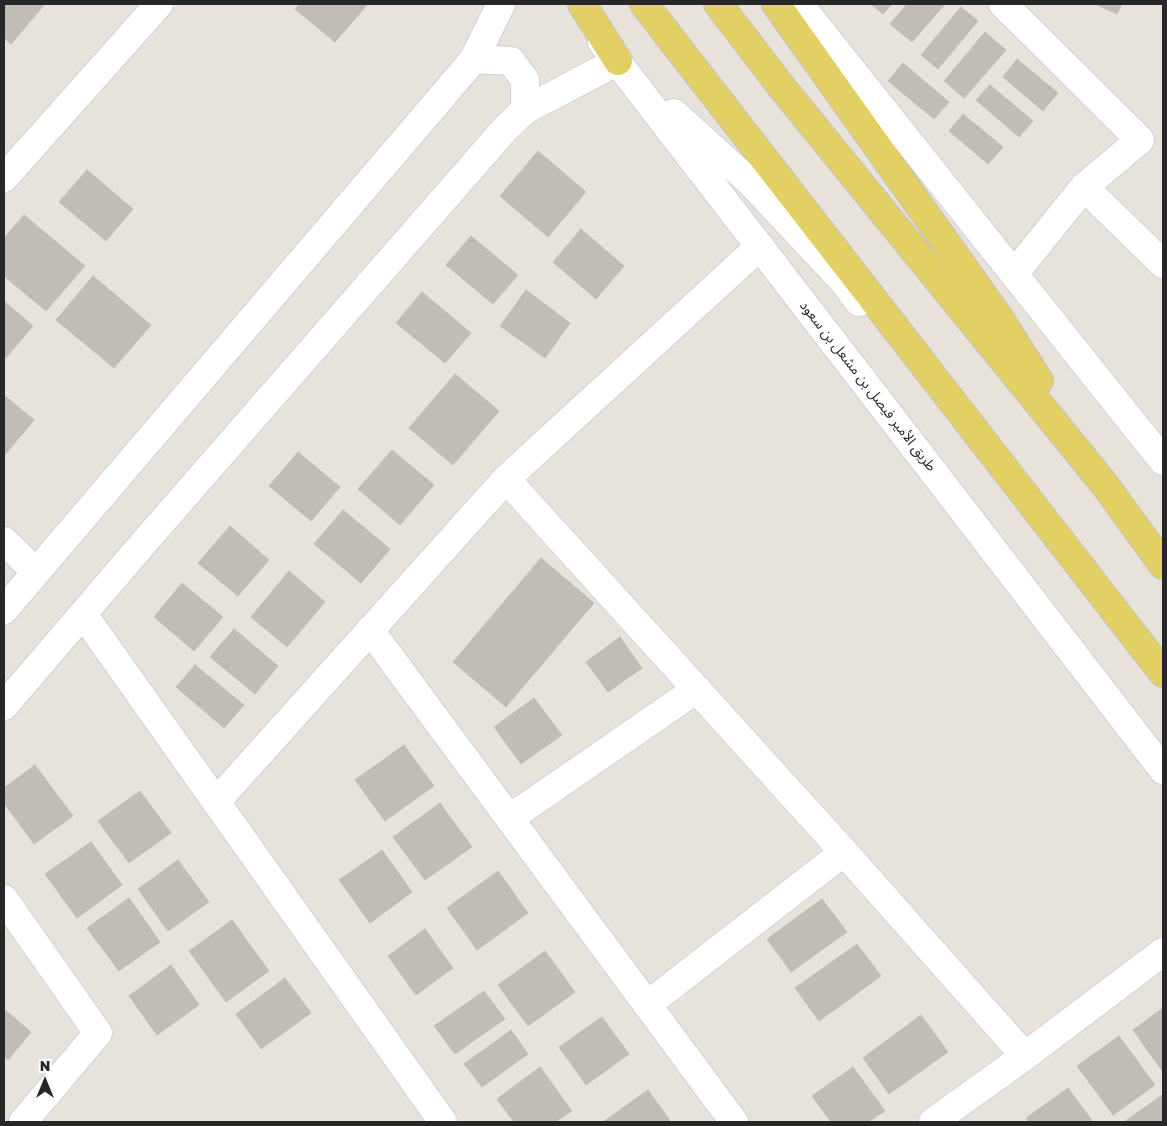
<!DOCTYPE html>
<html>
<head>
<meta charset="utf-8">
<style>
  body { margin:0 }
  #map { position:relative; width:1167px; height:1126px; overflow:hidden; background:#e8e3da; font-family:"Golos Text",sans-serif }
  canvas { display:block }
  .frame { position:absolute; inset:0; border:5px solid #272727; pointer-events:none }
  .north { position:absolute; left:20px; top:1056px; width:50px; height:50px; -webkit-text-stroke:4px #fff; paint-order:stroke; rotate:0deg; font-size:14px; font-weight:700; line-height:20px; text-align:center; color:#272727 }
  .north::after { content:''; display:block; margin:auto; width:18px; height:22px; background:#272727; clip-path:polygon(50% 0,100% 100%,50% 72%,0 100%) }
</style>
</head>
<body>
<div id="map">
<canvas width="1167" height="1126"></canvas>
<div class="frame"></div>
<div class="north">N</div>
</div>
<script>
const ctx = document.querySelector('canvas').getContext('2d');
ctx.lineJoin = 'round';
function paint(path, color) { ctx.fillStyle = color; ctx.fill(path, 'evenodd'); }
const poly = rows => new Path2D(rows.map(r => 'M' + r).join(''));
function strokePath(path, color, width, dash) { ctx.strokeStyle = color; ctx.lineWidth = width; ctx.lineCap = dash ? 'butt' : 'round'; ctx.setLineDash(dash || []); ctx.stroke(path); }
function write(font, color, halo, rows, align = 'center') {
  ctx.font = font + ' "Golos Text","Noto Sans Arabic",sans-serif'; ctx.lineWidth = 4; ctx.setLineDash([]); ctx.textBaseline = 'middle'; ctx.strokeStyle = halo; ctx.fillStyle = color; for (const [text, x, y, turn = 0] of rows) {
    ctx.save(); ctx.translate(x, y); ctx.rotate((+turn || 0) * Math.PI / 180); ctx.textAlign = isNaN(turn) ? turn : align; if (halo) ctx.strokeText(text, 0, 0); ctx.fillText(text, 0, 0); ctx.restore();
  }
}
const building = poly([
  [4,4,45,4,11,44,4,38,4,4],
  [300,4,368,4,335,42,295,9,300,4],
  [871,4,892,4,883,14,871,4],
  [907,4,945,4,912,42,890,24,907,4],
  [1095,4,1122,4,1117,14,1095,4],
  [961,7,978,21,938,69,921,55,961,7],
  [985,32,1006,50,964,98,944,81,985,32],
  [1017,59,1058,93,1043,111,1003,77,1017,59],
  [903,63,949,102,934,119,888,81,903,63],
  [990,85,1033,121,1019,137,976,100,990,85],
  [963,114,1003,147,988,164,949,131,963,114],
  [538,151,586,192,548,237,500,196,538,151],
  [87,170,133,209,106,241,59,202,87,170],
  [24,215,85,266,46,311,4,276,4,238,24,215],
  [581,229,624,266,596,299,553,262,581,229],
  [471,236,518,275,493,304,446,265,471,236],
  [93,276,151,325,114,368,56,320,93,276],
  [526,290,570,323,545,358,500,326,526,290],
  [422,292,471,333,445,363,396,323,422,292],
  [4,301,33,326,4,360,4,301],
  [455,374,499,411,453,465,409,428,455,374],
  [4,395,34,420,4,456,4,395],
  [392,450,434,485,400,525,358,489,392,450],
  [298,452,340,487,311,521,269,486,298,452],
  [343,510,390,549,361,583,314,544,343,510],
  [230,526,269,560,238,596,198,563,230,526],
  [541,558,594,603,506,707,453,662,541,558],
  [289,571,325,602,287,647,251,617,289,571],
  [182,583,223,617,194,651,154,617,182,583],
  [234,629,278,666,255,694,210,657,234,629],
  [620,637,642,668,608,692,586,662,620,637],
  [195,665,244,705,224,728,176,687,195,665],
  [534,698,562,735,521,764,494,727,534,698],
  [404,745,434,786,385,821,355,780,404,745],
  [35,765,73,816,34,844,4,803,4,788,35,765],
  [140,791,171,833,129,863,98,821,140,791],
  [440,803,472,847,425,880,393,837,440,803],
  [91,842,122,885,77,918,45,874,91,842],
  [382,850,412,892,370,923,339,880,382,850],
  [178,860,209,902,168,931,138,889,178,860],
  [498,871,528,913,477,950,447,908,498,871],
  [129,898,160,942,119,971,87,928,129,898],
  [822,899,847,932,791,972,767,939,822,899],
  [232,920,269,971,226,1002,189,951,232,920],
  [425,929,453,968,416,995,388,956,425,929],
  [857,944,881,976,819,1021,795,988,857,944],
  [545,951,575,992,528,1026,498,985,545,951],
  [171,965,199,1005,157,1035,129,996,171,965],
  [285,978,311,1013,261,1049,236,1014,285,978],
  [484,991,505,1019,455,1054,434,1026,484,991],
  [1163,1008,1163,1072,1133,1030,1163,1008],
  [4,1009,31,1032,8,1060,4,1056,4,1009],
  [921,1015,948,1052,889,1094,863,1058,921,1015],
  [602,1017,629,1054,586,1085,559,1047,602,1017],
  [511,1030,528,1054,482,1087,464,1064,511,1030],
  [1119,1036,1155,1085,1113,1115,1077,1066,1119,1036],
  [540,1067,572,1111,555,1122,514,1122,497,1099,540,1067],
  [853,1067,885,1111,868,1122,831,1122,812,1096,853,1067],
  [1068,1088,1093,1122,1029,1122,1026,1118,1068,1088],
  [648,1090,671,1122,603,1122,648,1090],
  [1162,1095,1163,1097,1163,1122,1124,1122,1162,1095]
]);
paint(building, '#c1bdb5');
strokePath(building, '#c3bfb4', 1);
const street = poly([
  [1003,4,1140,140,1084,187],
  [474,59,511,61,525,80,525,110],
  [4,178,159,4],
  [1014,274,1084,187,1163,264],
  [506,479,844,852,1025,1056],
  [4,541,36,572],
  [4,610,474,59,501,4],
  [83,614,443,1122],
  [370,630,734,1122],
  [4,706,147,539,505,129,525,110,618,61],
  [216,802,506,479,760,246],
  [510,818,697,689],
  [4,899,98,1033,23,1122],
  [647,1005,844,852],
  [933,1122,1025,1056,1163,952]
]);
const secondary = poly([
  [799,4,1163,461],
  [602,42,1163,770],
  [674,113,752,184,844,282,859,302]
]);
const primary = poly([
  [582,4,618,61],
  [644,4,1163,673],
  [718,4,780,85,1105,485,1163,565],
  [776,4,1000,319,1039,381]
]);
strokePath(street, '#cfd1df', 30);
strokePath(secondary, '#cfd1df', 30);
strokePath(primary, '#c3c3c3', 30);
strokePath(street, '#fff', 28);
strokePath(secondary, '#fff', 28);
strokePath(primary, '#e2d065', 28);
write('14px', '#272727', '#fff', [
  ["طريق الأمير فيصل بن مشعل بن سعود",868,386,52]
]);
</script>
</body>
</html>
